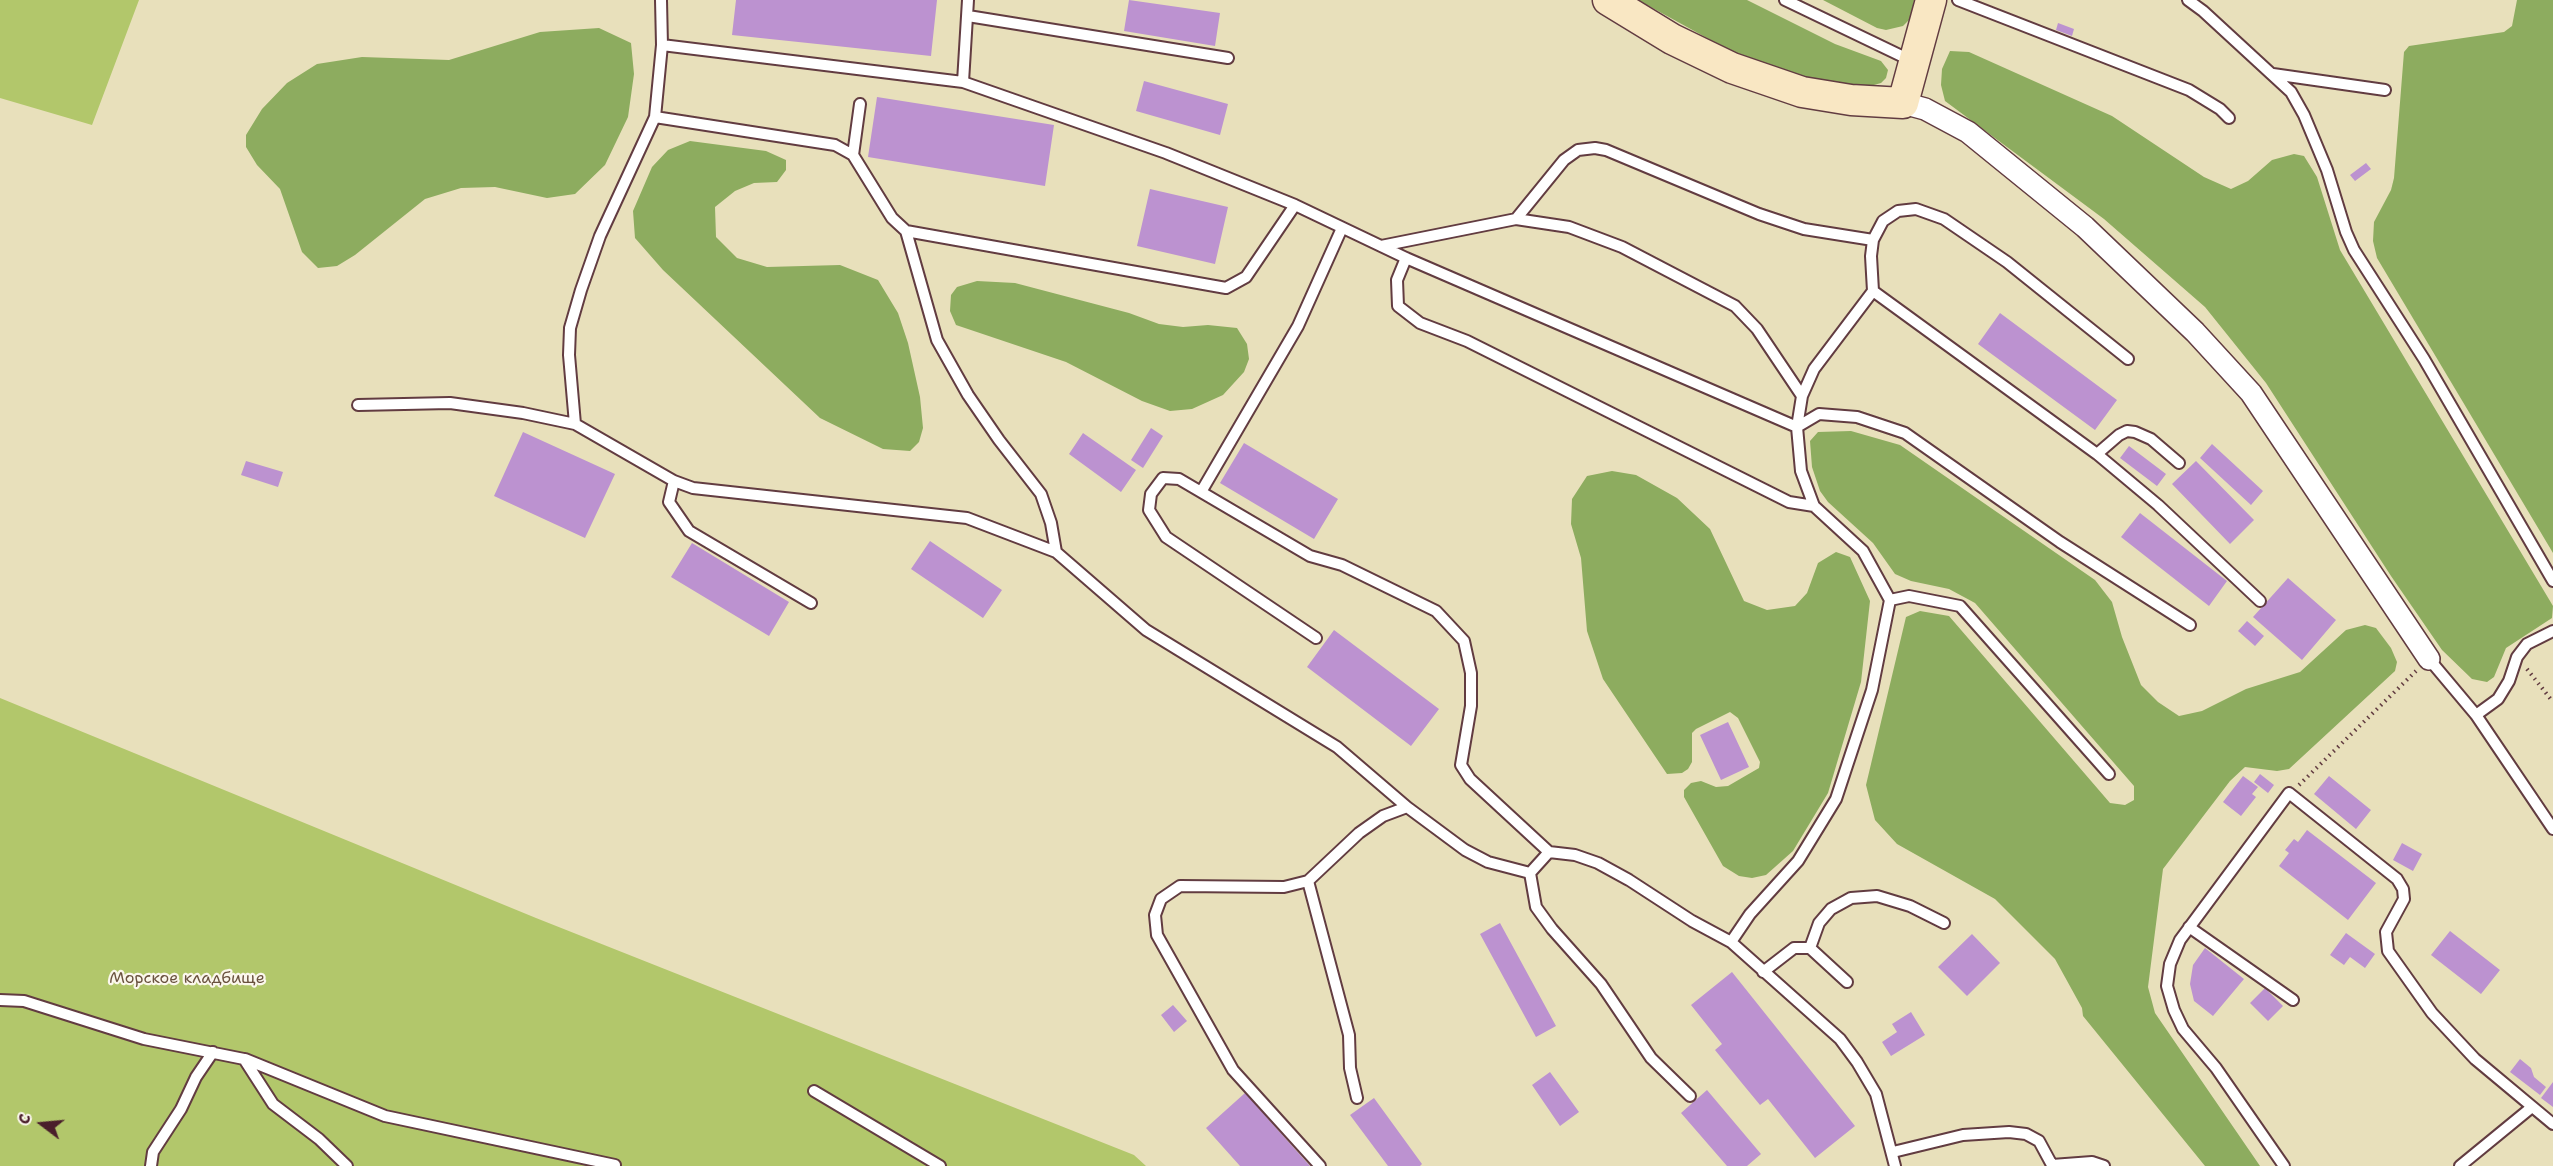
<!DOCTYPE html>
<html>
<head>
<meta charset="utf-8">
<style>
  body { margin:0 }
  #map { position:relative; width:2553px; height:1166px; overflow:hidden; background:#e8e0bb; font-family:"Shantell Sans",sans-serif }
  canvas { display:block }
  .north { position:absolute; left:12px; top:1094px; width:60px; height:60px; -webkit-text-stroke:4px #fbf7ec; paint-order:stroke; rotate:286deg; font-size:16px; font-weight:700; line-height:24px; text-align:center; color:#4a1f2b }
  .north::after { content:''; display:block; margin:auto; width:21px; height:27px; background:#4a1f2b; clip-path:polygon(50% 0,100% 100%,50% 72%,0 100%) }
</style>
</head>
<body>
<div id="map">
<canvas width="2553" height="1166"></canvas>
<div class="north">С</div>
</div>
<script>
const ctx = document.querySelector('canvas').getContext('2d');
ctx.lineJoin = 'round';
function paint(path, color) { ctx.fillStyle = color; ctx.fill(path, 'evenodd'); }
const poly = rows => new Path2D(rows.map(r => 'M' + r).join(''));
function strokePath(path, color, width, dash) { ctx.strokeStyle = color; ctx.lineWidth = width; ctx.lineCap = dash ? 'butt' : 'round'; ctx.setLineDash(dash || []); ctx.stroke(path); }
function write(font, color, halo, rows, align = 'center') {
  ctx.font = font + ' "Shantell Sans",sans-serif'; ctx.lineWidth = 4.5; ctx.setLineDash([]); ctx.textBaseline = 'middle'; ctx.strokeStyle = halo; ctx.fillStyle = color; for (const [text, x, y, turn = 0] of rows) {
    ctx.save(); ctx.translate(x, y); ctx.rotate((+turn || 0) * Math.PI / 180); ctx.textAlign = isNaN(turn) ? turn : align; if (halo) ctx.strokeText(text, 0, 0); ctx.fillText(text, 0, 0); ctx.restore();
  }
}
paint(poly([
  [0,0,139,0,92,125,0,98],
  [0,698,536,918,1134,1155,1146,1166,0,1166]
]), '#b2c76b');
paint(poly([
  [1638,0,1747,0,1835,44,1881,61,1888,70,1886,78,1881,83,1863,88,1811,81,1736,54],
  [1823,0,1914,0,1911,18,1903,26,1886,30,1877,28],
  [2517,0,2553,0,2553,553,2377,258,2373,241,2374,222,2391,190,2394,178,2404,52,2409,46,2504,32,2512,26],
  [599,28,631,43,634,74,628,117,605,165,575,194,547,198,495,187,461,188,425,199,355,255,337,266,318,268,302,252,280,189,257,165,246,147,246,135,262,109,287,83,317,64,362,57,449,60,540,32],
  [1950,51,1969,52,2112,116,2204,177,2231,189,2248,181,2272,160,2294,154,2304,156,2317,177,2340,250,2553,606,2552,618,2506,648,2494,677,2487,682,2472,679,2442,650,2391,576,2266,383,2205,307,2104,219,1945,101,1941,85,1942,69],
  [690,141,766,151,786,160,786,170,777,182,754,183,735,191,715,207,716,237,737,258,767,267,840,265,878,280,898,313,908,343,920,397,923,428,919,442,910,451,883,449,820,418,663,270,635,238,633,211,652,167,668,150],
  [977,281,1015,283,1129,313,1159,324,1183,327,1208,325,1237,328,1247,344,1249,359,1244,372,1223,395,1192,409,1170,411,1142,401,1066,362,956,325,950,311,951,295,957,287],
  [1851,431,1900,445,2095,580,2112,602,2122,637,2141,685,2158,702,2179,716,2202,711,2246,689,2300,672,2346,630,2365,625,2376,628,2391,648,2397,662,2395,671,2289,769,2277,771,2245,767,2230,781,2163,869,2148,987,2155,1013,2260,1166,2205,1166,2083,1016,2082,1008,2055,959,1995,899,1897,844,1875,820,1866,785,1906,617,1920,611,1949,616,2110,803,2125,805,2134,800,2134,786,1975,603,1949,589,1911,581,1895,574,1873,543,1828,502,1820,491,1812,467,1810,441,1818,432],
  [1612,471,1636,475,1677,498,1710,529,1744,601,1767,610,1795,606,1807,593,1818,563,1836,552,1850,557,1870,601,1861,682,1828,793,1793,851,1766,875,1752,878,1739,876,1723,866,1684,797,1684,790,1691,783,1701,781,1716,787,1728,786,1759,768,1760,762,1738,718,1730,712,1696,729,1692,733,1692,762,1688,769,1682,773,1667,774,1603,679,1587,631,1581,558,1571,524,1572,499,1587,476]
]), '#8dac5f');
paint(poly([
  [736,0,937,0,931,56,732,35],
  [1129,0,1220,13,1215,46,1124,31],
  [2058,23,2074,29,2072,36,2056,30],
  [1144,81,1228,104,1220,135,1136,111],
  [877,97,1054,125,1045,186,868,157],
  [2366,163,2371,169,2355,181,2350,175],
  [1150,189,1228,207,1215,264,1137,246],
  [2000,313,2117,400,2095,430,1978,344],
  [1151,428,1163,436,1143,468,1131,460],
  [523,432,615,474,585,538,494,496],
  [1083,433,1136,470,1121,492,1069,454],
  [1244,443,1338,499,1314,539,1220,483],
  [2212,444,2263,491,2251,505,2200,458],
  [2129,446,2166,474,2157,486,2120,458],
  [246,461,283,472,278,487,241,475],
  [2196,461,2254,520,2230,544,2172,484],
  [2140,513,2227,581,2209,606,2121,537],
  [930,541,1002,590,983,618,911,569],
  [692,543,789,602,769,636,671,577],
  [2288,578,2336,620,2302,660,2253,617],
  [2247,621,2264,636,2255,646,2238,631],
  [1334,630,1439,709,1411,746,1307,667],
  [1728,722,1749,767,1721,780,1700,735],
  [2260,774,2274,785,2268,793,2254,782],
  [2243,776,2258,787,2252,794,2256,797,2241,816,2223,802],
  [2329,776,2371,810,2356,829,2314,794],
  [2307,830,2376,883,2348,920,2279,866,2289,853,2285,850,2294,839,2298,842],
  [2402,843,2422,854,2413,871,2393,860],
  [1500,923,1556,1026,1536,1037,1480,934],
  [2450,931,2500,970,2481,994,2431,955],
  [2346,933,2375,954,2365,968,2350,957,2344,965,2330,955],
  [1972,934,2000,963,1967,996,1938,967],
  [2205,948,2244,979,2213,1016,2194,1001,2190,984,2193,965],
  [1732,972,1855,1126,1815,1158,1768,1099,1760,1105,1741,1082,1715,1050,1722,1044,1691,1005],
  [2265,988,2283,1006,2268,1021,2250,1003],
  [1173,1005,1187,1021,1174,1032,1161,1015],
  [1911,1012,1925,1035,1891,1056,1882,1042,1897,1032,1892,1024],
  [2520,1059,2531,1068,2534,1077,2546,1087,2540,1095,2510,1072],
  [1550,1072,1579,1112,1560,1126,1532,1085],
  [2553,1082,2553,1107,2541,1098],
  [1707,1090,1761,1154,1747,1166,1727,1166,1681,1113],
  [1245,1093,1310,1166,1240,1166,1206,1128],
  [1374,1098,1422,1164,1420,1166,1388,1166,1350,1115]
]), '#bc92d0');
const service = poly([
  [1785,0,1912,61],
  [1958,0,2189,90,2220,109,2229,118],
  [2188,0,2203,11,2291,92,2304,115,2327,170,2346,232,2354,250,2424,359,2553,581],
  [968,16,1228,58],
  [662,45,963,82,1166,153,1295,205,1406,258,1797,427,1801,471,1814,506,1863,551,1890,600,1872,690,1836,799,1798,861,1750,914,1731,942],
  [2273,74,2385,90],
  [963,82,968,0],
  [860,104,853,155,892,218,906,231,1226,288,1246,277,1295,205],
  [655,117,835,145,853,155],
  [1516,219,1564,160,1578,150,1595,148,1606,150,1759,214,1804,229,1873,240],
  [906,231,937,340,968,395,999,440,1041,494,1051,523,1056,552],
  [1381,246,1516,219,1569,227,1622,247,1735,306,1757,329,1802,396],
  [1406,258,1397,280,1398,306,1420,323,1467,341,1789,502,1814,506],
  [1873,291,2097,454,2158,505,2260,601],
  [358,405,450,403,523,413,575,424,674,481,693,488,967,518,1056,552,1146,630,1337,747,1407,807],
  [575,424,569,355,570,328,581,290,600,236,655,117,662,45,661,0],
  [1797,427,1802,396,1814,369,1873,291,1871,256,1873,240,1883,221,1898,211,1916,209,1944,219,2007,262,2128,359],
  [1797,427,1819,414,1857,417,1905,433,2060,542,2190,625],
  [2097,454,2119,435,2127,431,2135,432,2151,439,2179,463],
  [674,481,669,502,689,531,811,603],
  [1201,492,1298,326,1342,228],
  [1890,600,1909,596,1960,606,2109,774],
  [1316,638,1166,537,1149,510,1151,494,1163,478,1179,479,1310,556,1342,565,1436,611,1464,641,1471,673,1471,706,1461,765,1470,779,1549,852,1575,855,1598,863,1629,880,1692,921,1731,942,1840,1039,1857,1062,1876,1094,1895,1166],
  [2429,659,2476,715,2553,829],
  [2476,715,2498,699,2509,681,2517,657,2527,644,2553,631],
  [1530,873,1536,907,1552,929,1601,984,1651,1058,1690,1096],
  [1308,881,1349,1035,1350,1068,1357,1098],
  [2189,927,2293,1000],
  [1810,948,1819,923,1831,909,1851,898,1877,896,1910,906,1944,923],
  [1763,972,1794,948,1810,948,1847,982],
  [0,1000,24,1001,144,1039,244,1059,273,1104,319,1139,347,1166],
  [245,1059,385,1116,615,1165],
  [814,1091,940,1166],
  [1893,1152,1963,1135,2009,1132,2026,1134,2039,1141,2052,1165,2092,1162,2104,1166],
  [151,1166,153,1152,181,1109,196,1077,213,1052],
  [1320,1166,1233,1070,1157,935,1155,915,1161,899,1180,886,1284,887,1308,881,1359,833,1383,816,1407,807,1465,850,1488,862,1530,873,1549,852],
  [2284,1166,2216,1068,2183,1029,2174,1010,2167,986,2170,964,2180,940,2289,793,2397,879,2403,889,2404,899,2386,932,2388,951,2432,1013,2475,1059,2553,1124],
  [2460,1166,2532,1107]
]);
const minor = poly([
  [1903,103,1925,109,1968,132,2085,227,2195,332,2251,393,2429,659]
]);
const secondary = poly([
  [1608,0,1672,39,1732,68,1802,92,1851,100,1903,103,1931,0]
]);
strokePath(service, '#623c41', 14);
strokePath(minor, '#623c41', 24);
strokePath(secondary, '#623c41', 33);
strokePath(poly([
  [2527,669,2553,702],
  [2299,785,2416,671]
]), '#623c41', 4, [1.5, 4.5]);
strokePath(service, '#fff', 10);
strokePath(minor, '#fff', 21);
strokePath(secondary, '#f9e7c3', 30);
write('16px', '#69513e', '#fbf7ec', [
  ["Морское кладбище",187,979]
]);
</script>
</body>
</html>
